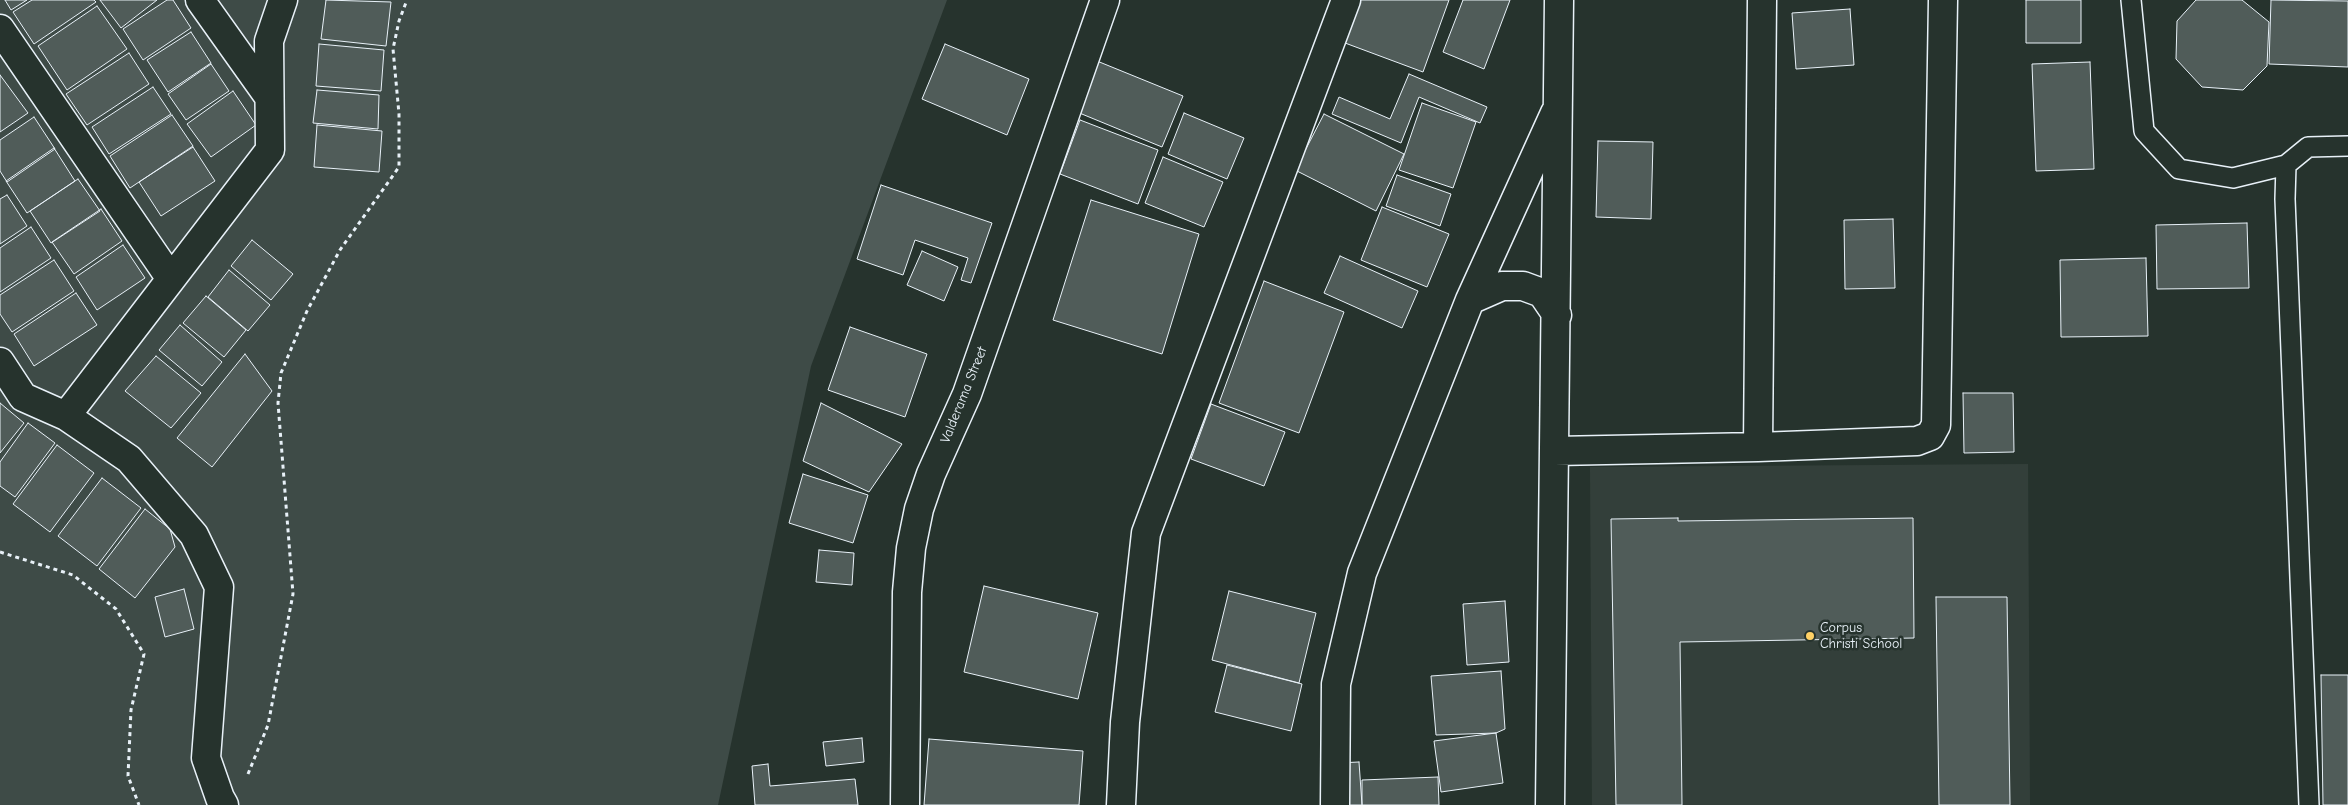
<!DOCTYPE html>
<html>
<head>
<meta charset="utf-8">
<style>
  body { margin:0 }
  canvas { display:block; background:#26332d }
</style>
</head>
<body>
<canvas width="2348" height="805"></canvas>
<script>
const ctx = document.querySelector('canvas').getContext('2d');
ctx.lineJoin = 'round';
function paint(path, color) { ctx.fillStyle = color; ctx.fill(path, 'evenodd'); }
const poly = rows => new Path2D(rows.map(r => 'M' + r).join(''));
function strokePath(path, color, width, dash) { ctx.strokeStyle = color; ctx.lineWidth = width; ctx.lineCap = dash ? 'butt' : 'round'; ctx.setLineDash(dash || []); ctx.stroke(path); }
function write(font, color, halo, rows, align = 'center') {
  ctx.font = font + ' "Comic Neue",sans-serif'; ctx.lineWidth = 5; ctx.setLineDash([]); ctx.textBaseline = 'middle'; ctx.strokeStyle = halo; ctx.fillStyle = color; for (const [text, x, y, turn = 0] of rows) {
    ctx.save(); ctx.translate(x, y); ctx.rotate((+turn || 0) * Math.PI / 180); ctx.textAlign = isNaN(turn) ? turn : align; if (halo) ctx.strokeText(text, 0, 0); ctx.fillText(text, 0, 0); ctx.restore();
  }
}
paint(poly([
  [2028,464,2030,805,1592,805,1590,467]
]), '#333f3a');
paint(poly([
  [0,0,947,0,811,366,718,805,0,805]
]), '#3e4b47');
const building = poly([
  [5,0,27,0,11,10,5,0],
  [32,0,94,0,96,2,34,44,13,12,32,0],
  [100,0,157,0,121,28,100,0],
  [167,0,173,0,191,28,143,60,123,29,167,0],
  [326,0,391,2,386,46,321,39,326,0],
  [1352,0,1449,0,1423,72,1337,40,1352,0],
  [1463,0,1510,0,1484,69,1443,52,1463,0],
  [2026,0,2081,0,2081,43,2026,43,2026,0],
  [2196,0,2242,0,2269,22,2267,66,2243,90,2202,87,2176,59,2177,21,2196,0],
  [2271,0,2348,1,2348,67,2269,64,2271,0],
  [97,6,127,49,67,90,38,46,97,6],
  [1850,9,1854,65,1796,69,1792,13,1850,9],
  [191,32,211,63,168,92,147,60,191,32],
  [319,44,384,50,381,91,316,86,319,44],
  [945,44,1029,79,1007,135,922,99,945,44],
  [129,53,149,84,87,125,66,94,129,53],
  [1097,61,1183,96,1162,147,1077,112,1097,61],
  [2090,62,2094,169,2036,171,2032,64,2090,62],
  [211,64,229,91,186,120,168,94,211,64],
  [1409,74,1487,107,1480,123,1419,97,1401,143,1332,114,1339,97,1390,119,1409,74],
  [0,75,28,113,0,132,0,75],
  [153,87,171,114,109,154,92,127,153,87],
  [317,90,379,95,378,129,313,123,317,90],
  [233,91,256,125,211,157,187,124,233,91],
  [1422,103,1476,122,1453,188,1399,170,1422,103],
  [1184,113,1244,138,1227,179,1168,154,1184,113],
  [1324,114,1404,154,1376,211,1295,170,1324,114],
  [172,115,193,146,130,188,110,156,172,115],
  [34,117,55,149,7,182,0,171,0,140,34,117],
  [1080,120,1158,150,1138,204,1060,174,1080,120],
  [317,125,382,131,379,172,314,167,317,125],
  [1598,141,1653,142,1651,219,1596,217,1598,141],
  [193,147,215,181,161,216,139,182,193,147],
  [54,148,75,181,27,213,6,181,54,148],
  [1163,157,1223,182,1204,227,1145,203,1163,157],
  [1397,175,1451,194,1440,226,1386,206,1397,175],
  [78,179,100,211,51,243,30,211,78,179],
  [881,185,992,223,971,283,961,280,968,258,915,240,903,275,857,259,881,185],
  [7,195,27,226,0,244,0,199,7,195],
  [1091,200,1199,234,1162,354,1053,320,1091,200],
  [1382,207,1449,234,1427,287,1361,260,1382,207],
  [101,209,122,241,74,274,52,242,101,209],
  [1893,219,1895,288,1845,289,1844,220,1893,219],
  [2247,223,2249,288,2157,289,2156,225,2247,223],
  [31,227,51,258,0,292,0,248,31,227],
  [252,240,293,274,271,300,231,266,252,240],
  [123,245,145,278,97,310,76,277,123,245],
  [922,251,958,267,944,301,907,285,922,251],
  [1340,256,1418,291,1402,328,1324,293,1340,256],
  [2146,258,2148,336,2061,337,2060,260,2146,258],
  [54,260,74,291,12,332,0,314,0,295,54,260],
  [229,270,270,305,248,331,208,297,229,270],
  [1264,281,1344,312,1299,433,1219,403,1264,281],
  [76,293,97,325,34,366,14,334,76,293],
  [206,296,246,330,224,357,183,323,206,296],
  [180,325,222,362,202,386,159,350,180,325],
  [850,327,927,354,905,417,828,390,850,327],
  [245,354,272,391,212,467,177,438,245,354],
  [156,356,201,393,171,428,125,391,156,356],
  [1963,393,2013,393,2014,452,1964,453,1963,393],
  [0,403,24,423,0,453,0,403],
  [821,403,902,444,869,492,803,461,821,403],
  [1211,404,1285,432,1264,486,1191,459,1211,404],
  [28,423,55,443,15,497,0,486,0,462,28,423],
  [57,445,94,473,50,532,13,504,57,445],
  [803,474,868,495,853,543,789,523,803,474],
  [102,478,141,508,97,566,58,536,102,478],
  [145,509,170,529,175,547,135,598,99,569,145,509],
  [1678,518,1678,521,1913,518,1914,638,1680,642,1682,805,1616,805,1611,519,1678,518],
  [819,550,854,553,852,585,816,582,819,550],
  [984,586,1098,613,1078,699,964,672,984,586],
  [184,589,194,629,165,637,155,597,184,589],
  [1229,591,1316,613,1299,683,1212,660,1229,591],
  [1936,597,2007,597,2010,805,1939,805,1936,597],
  [1505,601,1509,662,1467,665,1463,604,1505,601],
  [1227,665,1302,684,1291,731,1215,712,1227,665],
  [1501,671,1505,729,1496,733,1436,735,1431,676,1501,671],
  [2321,675,2348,675,2348,805,2323,805,2321,675],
  [1496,733,1503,783,1441,792,1434,741,1496,733],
  [862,738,864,762,826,766,823,742,862,738],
  [929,739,1083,751,1079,805,924,805,929,739],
  [1359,762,1362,805,1339,805,1338,763,1359,762],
  [768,764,770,786,855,779,858,805,755,805,752,766,768,764],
  [1438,777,1439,805,1362,805,1362,780,1438,777]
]);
paint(building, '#505c59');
strokePath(building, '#e8f1f8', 1);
const lane = poly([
  [2131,0,2144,131,2179,169,2233,178,2286,165],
  [2309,805,2285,199,2286,165,2308,147,2348,146]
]);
const street = poly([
  [200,0,269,97],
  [0,29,171,279],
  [1470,300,1502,286,1523,286,1542,293,1557,315],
  [0,362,23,397,66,416,129,459,194,535,219,587,206,758,220,798,224,805],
  [66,416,270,150,269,41,283,0],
  [1758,447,1762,0],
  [1555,451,1758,447,1917,441,1930,436,1936,425,1943,0],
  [905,805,907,592,911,548,919,509,931,474,967,394,1105,0],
  [1121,805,1125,722,1146,533,1346,0],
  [1335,805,1336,684,1362,573,1470,300,1555,113],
  [1550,805,1559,0]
]);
strokePath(lane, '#e8f1f8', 22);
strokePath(street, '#e8f1f8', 31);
strokePath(poly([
  [0,552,73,575,116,609,144,654,131,710,128,776,139,805],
  [248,774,268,725,293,594,278,403,281,373,307,311,340,250,399,167,399,114,393,49,399,21,407,0]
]), '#e8f1f8', 3, [4, 4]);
strokePath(lane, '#26332d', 19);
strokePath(street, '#26332d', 28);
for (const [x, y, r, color] of [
  [1810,636,5,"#ffd166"]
]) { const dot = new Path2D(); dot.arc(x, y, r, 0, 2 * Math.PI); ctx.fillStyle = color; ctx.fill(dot); strokePath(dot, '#26332d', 2); }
write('14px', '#e8f1f8', '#26332d', [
  ["Valderama Street",964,395,-68]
]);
write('14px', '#e8f1f8', '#26332d', [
  ["Corpus",1820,628],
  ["Christi School",1820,644]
], 'left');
</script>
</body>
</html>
